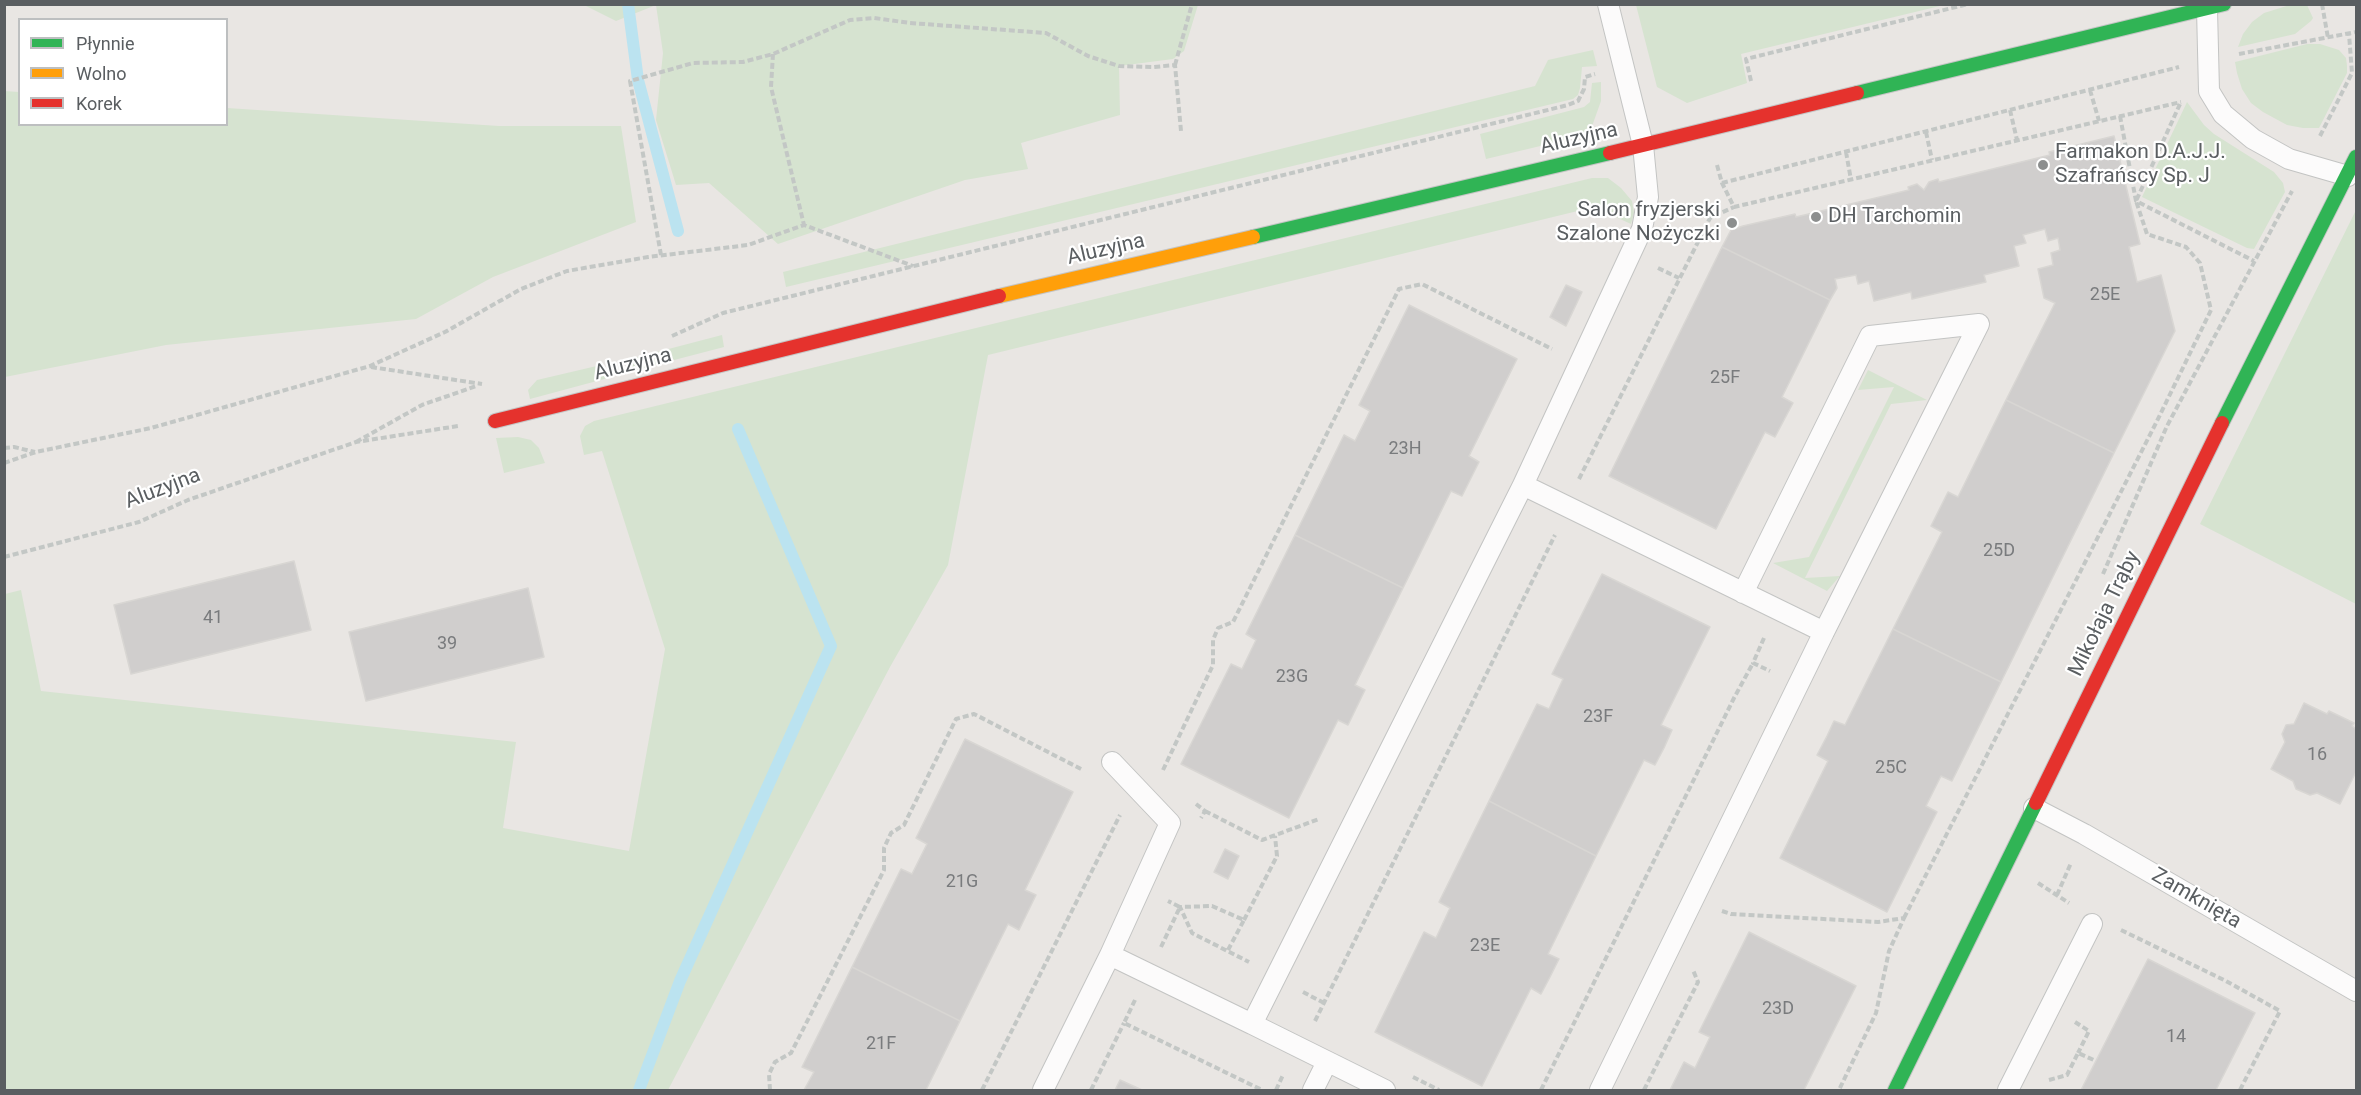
<!DOCTYPE html>
<html>
<head>
<meta charset="utf-8">
<style>
  body { margin:0 }
  #map { position:relative; width:2361px; height:1095px; overflow:hidden; background:#e9e6e3; font-family:Roboto,sans-serif }
  canvas { display:block }
  .frame { position:absolute; inset:0; border:6px solid #5a5e61; pointer-events:none }
  .legend { position:absolute; left:18px; top:18px; width:210px; height:108px; box-sizing:border-box; background:#fff; border:2px solid #bdbfc0; margin:0; padding:8px 10px; list-style:none; font-size:18px; color:#5a5e61 }
  .legend li { display:flex; align-items:center; gap:12px; height:30px }
  .legend b { width:30px; border:2px solid #bdbfc0 }
</style>
</head>
<body>
<div id="map">
<canvas width="2361" height="1095"></canvas>
<div class="frame"></div>
<ul class="legend">
<li><b style="height:8px;background:#30b455"></b>Płynnie</li>
<li><b style="height:8px;background:#ff9f0a"></b>Wolno</li>
<li><b style="height:8px;background:#e5322d"></b>Korek</li>
</ul>
</div>
<script>
const ctx = document.querySelector('canvas').getContext('2d');
ctx.lineJoin = 'round';
function paint(path, color) { ctx.fillStyle = color; ctx.fill(path, 'evenodd'); }
const poly = rows => new Path2D(rows.map(r => 'M' + r).join(''));
function strokePath(path, color, width, dash) { ctx.strokeStyle = color; ctx.lineWidth = width; ctx.lineCap = dash ? 'butt' : 'round'; ctx.setLineDash(dash || []); ctx.stroke(path); }
function write(font, color, halo, rows, align = 'center') {
  ctx.font = font + ' Roboto,sans-serif'; ctx.lineWidth = 4.5; ctx.setLineDash([]); ctx.textBaseline = 'middle'; ctx.strokeStyle = halo; ctx.fillStyle = color; for (const [text, x, y, turn = 0] of rows) {
    ctx.save(); ctx.translate(x, y); ctx.rotate((+turn || 0) * Math.PI / 180); ctx.textAlign = isNaN(turn) ? turn : align; if (halo) ctx.strokeText(text, 0, 0); ctx.fillText(text, 0, 0); ctx.restore();
  }
}
paint(poly([
  [2293,4,2307,5,2313,18,2311,21,2295,34,2238,47,2243,34,2252,22,2264,13],
  [584,5,1198,5,1184,51,1173,59,1119,66,1120,115,1021,143,1028,169,965,180,778,244,709,183,676,185,656,120,663,53,656,5,616,21],
  [1636,5,1636,4,1944,5,1741,54,1747,83,1687,103,1657,87],
  [2307,44,2320,44,2339,50,2346,58,2347,66,2347,73,2319,128,2303,128,2287,125,2263,112,2251,103,2242,89,2237,73,2235,62],
  [1593,50,1597,66,1582,67,1580,88,1578,95,1573,99,786,287,783,272,1535,86,1548,60],
  [1601,82,1601,101,1591,129,1578,137,1486,159,1480,134,1584,107,1590,102,1592,83],
  [4,91,19,92,20,124,226,124,227,108,499,126,621,126,636,222,493,277,416,319,166,345,5,377],
  [2187,102,2204,125,2214,134,2274,172,2283,183,2285,192,2254,249,2247,248,2142,197],
  [1592,178,1608,178,1621,188,1632,201,1634,213,1631,224,1594,207,988,355,948,565,890,667,668,1090,5,1090,5,594,21,590,41,691,516,742,503,828,629,851,665,649,602,451,584,455,580,436,585,426,594,421],
  [2356,210,2356,604,2200,524],
  [722,335,724,347,632,371,634,358],
  [601,365,608,378,530,399,528,390,537,380],
  [1868,370,1927,400,1891,404,1805,578,1840,576,1827,591,1773,563,1809,557,1894,387,1858,390],
  [518,437,531,440,539,448,545,463,504,473,496,438]
]), '#d6e3d0');
strokePath(poly([
  [628,4,638,80,678,231],
  [639,1090,680,981,831,646,738,429]
]), '#bbe3f0', 12);
const building = poly([
  [2114,136,2140,244,2129,247,2137,282,2161,275,2175,331,2114,453,2006,400,2055,303,2044,298,2038,269,2053,265,2051,253,2060,250,2058,238,2048,241,2045,229,2023,235,2026,243,2014,246,2019,266,1984,275,1986,282,1912,299,1911,292,1874,301,1869,281,1858,284,1856,275,1835,279,1837,288,1830,300,1722,247,1731,230,1743,226,1795,214,1796,217,1909,190,1908,187,1917,184,1924,190,1929,182,1938,179,1939,182,2050,155,2049,152,2114,136],
  [1722,247,1830,300,1782,397,1793,403,1775,437,1765,432,1716,529,1609,476,1722,247],
  [1566,285,1582,292,1566,326,1550,317,1566,285],
  [1409,305,1517,359,1469,456,1479,462,1462,496,1451,491,1403,588,1295,535,1344,435,1355,441,1370,411,1359,405,1409,305],
  [2006,400,2114,453,2001,682,1893,629,1942,532,1931,526,1948,492,1958,497,2006,400],
  [1295,535,1403,588,1355,685,1365,690,1348,725,1338,720,1289,818,1181,764,1231,664,1242,669,1256,640,1246,634,1295,535],
  [294,561,311,630,131,674,114,605,294,561],
  [1602,574,1710,627,1661,725,1672,730,1664,748,1655,765,1644,760,1596,856,1489,801,1537,704,1549,709,1563,679,1552,674,1602,574],
  [528,588,544,657,366,701,349,632,528,588],
  [1893,629,2001,682,1952,781,1941,776,1926,806,1937,812,1887,912,1780,858,1828,761,1817,755,1827,736,1834,721,1845,725,1893,629],
  [2304,703,2327,714,2329,711,2354,723,2352,726,2356,729,2356,772,2340,804,2317,793,2310,795,2296,789,2293,781,2271,769,2285,742,2282,734,2286,725,2294,724,2304,703],
  [965,739,1073,792,1025,890,1036,895,1019,930,1008,924,960,1021,852,967,901,869,912,874,927,844,916,838,965,739],
  [1489,801,1596,856,1548,954,1559,959,1550,977,1541,994,1531,988,1482,1086,1375,1032,1424,932,1436,938,1450,908,1439,902,1489,801],
  [1225,849,1239,856,1228,879,1214,872,1225,849],
  [1749,932,1856,986,1804,1090,1670,1090,1684,1062,1695,1068,1710,1037,1699,1032,1749,932],
  [2148,959,2255,1013,2216,1090,2081,1090,2148,959],
  [852,967,960,1021,926,1090,804,1090,814,1072,802,1067,852,967],
  [1120,1080,1142,1090,1115,1090,1120,1080]
]);
paint(building, '#d0cecd');
strokePath(building, '#d8d6d3', 1.5);
const lane = poly([
  [2207,9,2209,91,2223,114,2253,139,2289,159,2348,176],
  [1523,485,1824,632,1600,1090],
  [1743,593,1870,336,1979,324,1824,632],
  [2034,808,2084,834,2356,991],
  [1110,955,1170,823,1112,762],
  [1043,1090,1110,955,1252,1024],
  [1313,1090,1327,1062],
  [1385,1090,1252,1024,1523,485,1642,229,1648,197,1643,145,1608,4],
  [2008,1090,2092,924]
]);
const fast = poly([
  [1857,93,2224,4],
  [1253,237,1610,153],
  [2222,423,2356,157],
  [1895,1090,2036,803]
]);
const slow = poly([
  [999,296,1253,237]
]);
const jam = poly([
  [1610,153,1857,93],
  [495,421,999,296],
  [2036,803,2222,423]
]);
strokePath(lane, '#c3c4c3', 22);
strokePath(fast, '#c4c4c4', 16);
strokePath(slow, '#c4c4c4', 16);
strokePath(jam, '#c4c4c4', 16);
strokePath(poly([
  [2322,4,2328,38],
  [773,54,771,87,804,225],
  [2239,54,2356,32],
  [1175,65,1192,4],
  [1751,81,1746,59,1968,4],
  [2090,90,2099,121],
  [2010,110,2017,140],
  [2120,116,2136,201,2254,261],
  [1926,132,1932,160],
  [2320,136,2352,73,2349,34],
  [1846,152,1851,180],
  [1717,165,1722,183,1734,207,2181,102],
  [1722,183,2179,67],
  [661,255,630,81,693,63,743,62,773,54,850,20,874,18,910,23,1046,33,1088,56,1119,66,1154,67,1175,65,1181,131],
  [1658,268,1679,278],
  [672,336,723,313,1568,105,1578,101,1584,89,1585,77,1595,74],
  [371,367,482,384],
  [356,442,422,405,476,386],
  [4,448,14,447,35,452],
  [4,463,36,452,151,428,370,366,445,332,521,289,567,271,648,257,748,245,804,225,913,266],
  [1579,479,1710,218,1734,207],
  [4,557,139,522,188,500,356,442,458,426],
  [2103,574,2167,426,2292,191],
  [1764,638,1753,663,1770,671],
  [1163,770,1213,665,1213,640,1218,628,1233,622,1399,289,1422,284,1552,349],
  [1196,804,1205,811,1201,818],
  [1205,811,1262,840,1319,819],
  [2038,883,2069,903],
  [2057,895,2071,863],
  [1722,911,1731,914,1878,922,1904,918,1889,951,1876,1013,1839,1090],
  [1904,918,2157,421,2211,310,2200,263,2186,247,2147,234,2136,201,2180,104],
  [1244,920,1277,856,1275,836],
  [2121,930,2226,981,2280,1011,2240,1090],
  [1161,947,1180,907,1168,901],
  [1228,950,1244,920,1212,906,1180,907,1192,933,1249,962],
  [1303,992,1324,1003],
  [1135,1000,1124,1023,1262,1090],
  [1315,1021,1555,535],
  [2075,1022,2089,1031,2078,1053],
  [1413,1077,1439,1090],
  [2049,1080,2067,1075,2078,1053,2096,1061],
  [770,1090,769,1074,775,1062,791,1053,884,870,884,848,891,833,904,825,956,719,974,714,1083,770],
  [982,1090,1120,815],
  [1091,1090,1124,1023],
  [1276,1090,1283,1075],
  [1541,1090,1734,698,1753,663],
  [1644,1090,1698,982,1693,970]
]), '#c3c7c5', 4, [6, 3]);
strokePath(lane, '#fcfbfb', 20);
strokePath(fast, '#30b455', 14);
strokePath(slow, '#ff9f0a', 14);
strokePath(jam, '#e5322d', 14);
for (const [x, y, r, color] of [
  [2043,165,6,"#8c8e8e"],
  [1816,217,6,"#8c8e8e"],
  [1732,223,6,"#8c8e8e"]
]) { const dot = new Path2D(); dot.arc(x, y, r, 0, 2 * Math.PI); ctx.fillStyle = color; ctx.fill(dot); strokePath(dot, '#fff', 2); }
write('18px', '#797b7d', null, [
  ["25E",2105,295],
  ["25F",1725,378],
  ["23H",1405,449],
  ["25D",1999,551],
  ["41",213,618],
  ["39",447,644],
  ["23G",1292,677],
  ["23F",1598,717],
  ["16",2317,755],
  ["25C",1891,768],
  ["21G",962,882],
  ["23E",1485,946],
  ["23D",1778,1009],
  ["14",2176,1037],
  ["21F",881,1044]
]);
write('21px', '#5a5e61', '#fff', [
  ["Aluzyjna",1579,139,-13],
  ["Aluzyjna",1106,250,-13],
  ["Aluzyjna",633,365,-14],
  ["Aluzyjna",163,489,-21],
  ["Mikołaja Trąby",2105,614,-64],
  ["Zamknięta",2196,899,30]
]);
write('21px', '#5a5e61', '#fff', [
  ["Farmakon D.A.J.J.",2055,153],
  ["Szafrańscy Sp. J",2055,177],
  ["Salon fryzjerski",1720,211,"right"],
  ["Szalone Nożyczki",1720,235,"right"],
  ["DH Tarchomin",1828,217]
], 'left');
</script>
</body>
</html>
